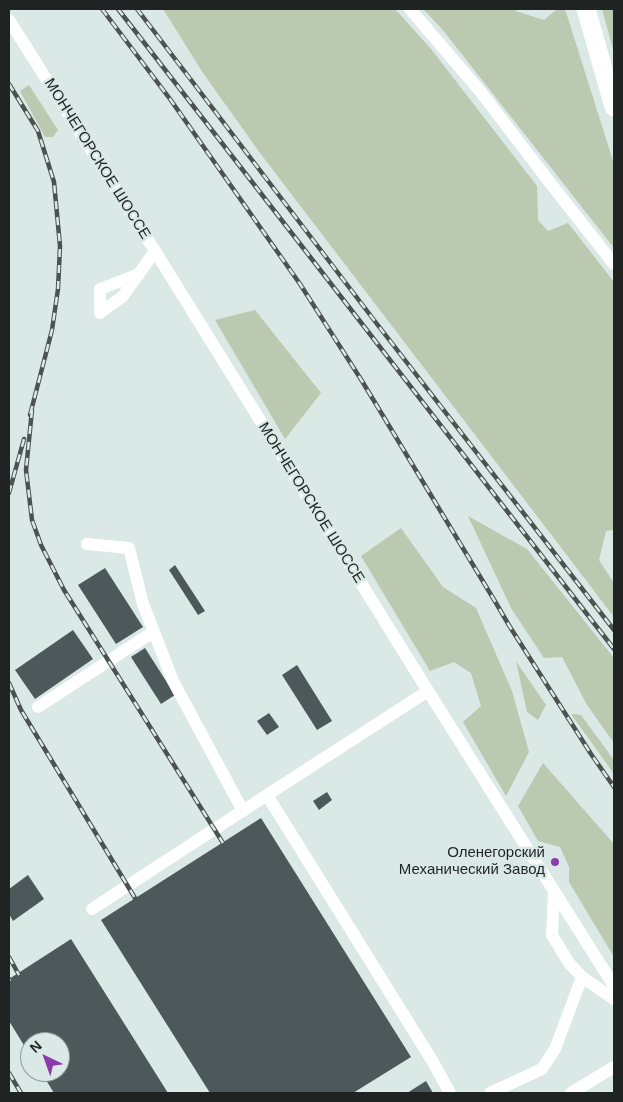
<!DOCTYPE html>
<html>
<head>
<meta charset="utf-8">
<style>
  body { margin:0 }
  #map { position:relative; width:623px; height:1102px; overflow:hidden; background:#dae9e6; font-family:Arial,sans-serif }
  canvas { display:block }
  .frame { position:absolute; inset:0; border:10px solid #1f2423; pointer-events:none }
  .north { position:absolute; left:20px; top:1032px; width:50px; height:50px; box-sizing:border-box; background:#dae9e6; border:1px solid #8f9a98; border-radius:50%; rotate:318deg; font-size:14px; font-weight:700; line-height:20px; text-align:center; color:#1f2423 }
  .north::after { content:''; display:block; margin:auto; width:18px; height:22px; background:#8c3aa9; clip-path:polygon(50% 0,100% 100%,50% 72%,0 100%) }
</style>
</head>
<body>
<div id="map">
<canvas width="623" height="1102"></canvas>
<div class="frame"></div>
<div class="north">N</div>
</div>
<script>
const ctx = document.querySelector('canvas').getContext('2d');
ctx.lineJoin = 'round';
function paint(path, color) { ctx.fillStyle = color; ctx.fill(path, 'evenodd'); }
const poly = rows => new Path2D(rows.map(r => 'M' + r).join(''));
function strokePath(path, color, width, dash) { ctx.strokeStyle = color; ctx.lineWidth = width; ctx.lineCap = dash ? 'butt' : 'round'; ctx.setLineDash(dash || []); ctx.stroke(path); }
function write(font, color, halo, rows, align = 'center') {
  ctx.font = font + ' Arial,sans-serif'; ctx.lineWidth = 5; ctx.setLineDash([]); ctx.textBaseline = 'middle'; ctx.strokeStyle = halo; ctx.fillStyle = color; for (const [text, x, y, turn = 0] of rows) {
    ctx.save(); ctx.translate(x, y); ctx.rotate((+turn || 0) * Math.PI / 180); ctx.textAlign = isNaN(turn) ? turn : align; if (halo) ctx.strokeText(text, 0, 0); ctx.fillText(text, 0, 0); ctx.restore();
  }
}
paint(poly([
  [163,9,395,9,431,49,537,186,538,220,548,231,568,223,614,282,614,530,606,531,599,560,614,583,614,617,260,153,203,73],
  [423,9,515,9,516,11,544,20,557,9,565,9,614,164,614,248,442,29],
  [602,9,614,9,614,53],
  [29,85,58,130,53,137,45,137,20,91],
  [255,310,321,393,285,439,215,320],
  [468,516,527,549,614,658,614,743,587,705,562,657,544,658,511,608],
  [401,528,443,587,476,608,512,691,529,752,506,796,463,722,481,706,471,673,454,662,430,671,361,556],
  [516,661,546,705,538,720,527,712],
  [571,714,581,715,614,760,614,774],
  [543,763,614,844,614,957,569,882,569,867,560,847,538,841,518,806]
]), '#bac9b0');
paint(poly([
  [175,565,205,611,198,615,169,570],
  [105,568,143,627,116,644,78,585],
  [73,630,93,659,35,699,15,670],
  [145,648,175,695,161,704,131,657],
  [297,665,332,721,317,730,282,675],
  [269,713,279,727,267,735,257,721],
  [327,792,332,800,319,810,313,801],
  [261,818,411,1057,353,1093,210,1093,101,920],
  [28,875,44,899,13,921,9,914,9,889],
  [71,939,168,1093,54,1093,41,1072,60,1072,60,1042,30,1042,30,1055,9,1021,9,979],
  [426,1081,433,1093,407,1093]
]), '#4d585b');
strokePath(poly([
  [410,9,480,91,551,184,614,264],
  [9,20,155,251,428,691,614,986],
  [139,274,100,289,100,313,123,296,155,251],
  [87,544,129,548,143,604,173,681,243,811],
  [428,691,267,795,433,1062,450,1093],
  [38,707,153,632],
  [554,891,552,935,569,963,582,977,614,999],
  [92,909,267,795],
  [490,1093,542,1069,555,1049,582,977],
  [571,1093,614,1067]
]), '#fff', 12);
strokePath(poly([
  [586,9,614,107]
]), '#fff', 19);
const rail = poly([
  [102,9,170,99,300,284,362,381,496,603,510,627,591,754,614,787],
  [118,9,614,649],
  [137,9,377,324,614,630],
  [9,84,38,131,54,182,60,246,58,289,52,330,30,415],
  [32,410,26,470,32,520,41,545,64,590,223,843],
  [9,493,24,439],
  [9,683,21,710,135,898],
  [9,957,19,975],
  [9,979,10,981],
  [9,1073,21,1093]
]);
strokePath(rail, '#4b5250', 4.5);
strokePath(rail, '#dae9e6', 2.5, [8]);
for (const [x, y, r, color] of [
  [555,862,5,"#8c3aa9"]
]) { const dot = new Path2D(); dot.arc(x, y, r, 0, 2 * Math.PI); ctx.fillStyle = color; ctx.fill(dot); strokePath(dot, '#dae9e6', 2); }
write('15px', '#1f2423', '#dae9e6', [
  ["МОНЧЕГОРСКОЕ ШОССЕ",97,159,58],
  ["МОНЧЕГОРСКОЕ ШОССЕ",311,503,58]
]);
write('15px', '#1f2423', '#dae9e6', [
  ["Оленегорский",545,853],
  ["Механический Завод",545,870]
], 'right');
</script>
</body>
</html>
